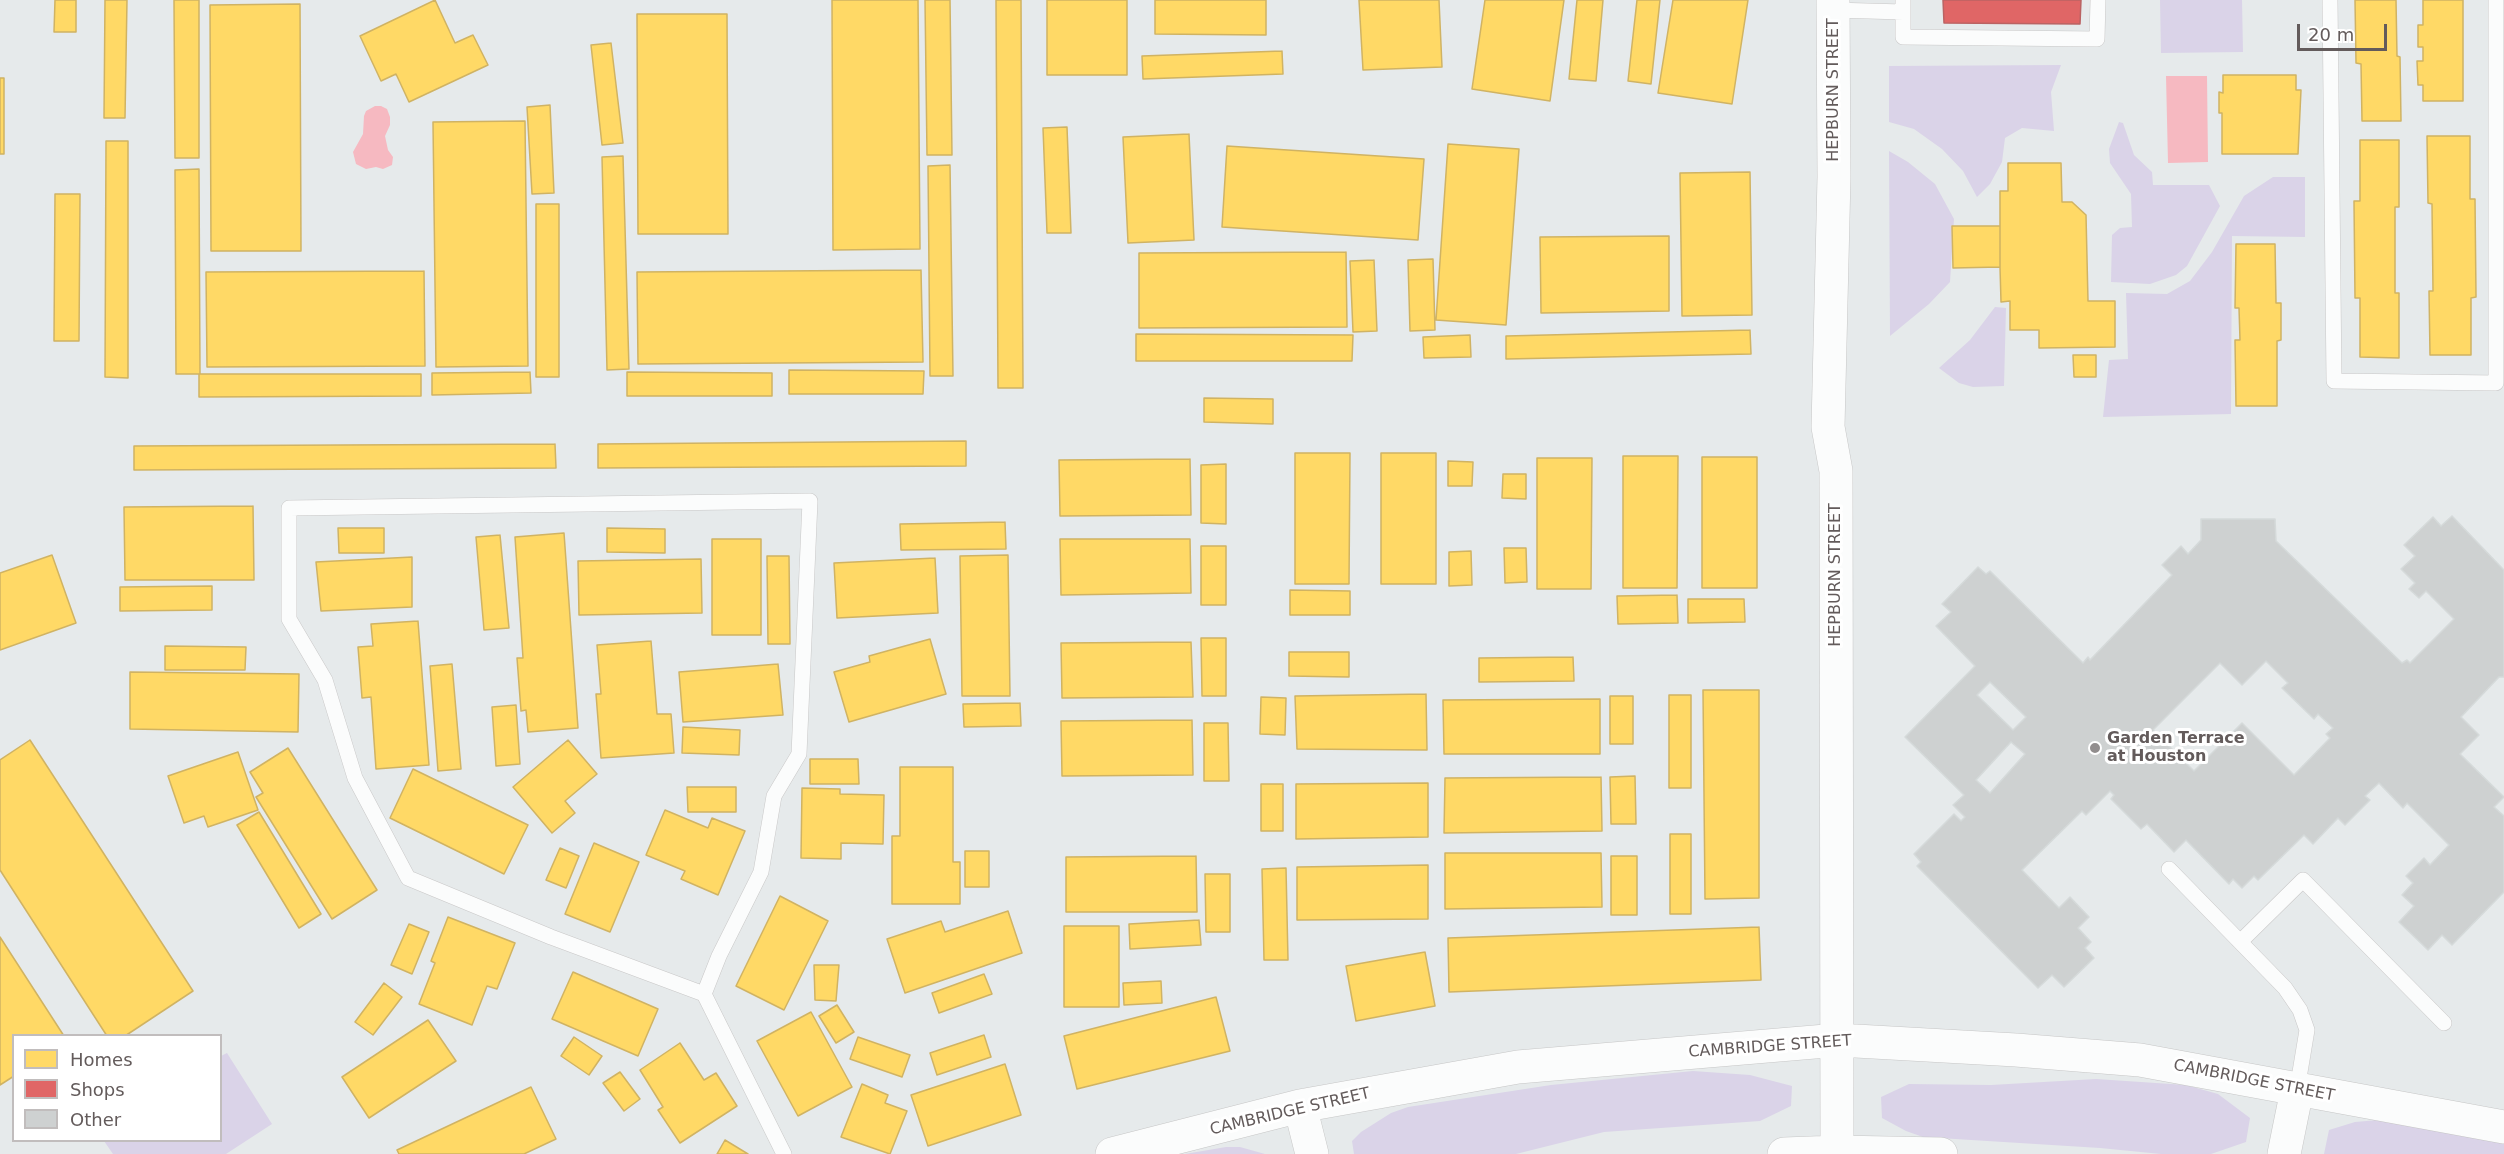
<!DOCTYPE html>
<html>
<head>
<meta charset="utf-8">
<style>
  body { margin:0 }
  #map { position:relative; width:2504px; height:1154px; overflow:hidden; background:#e6eaeb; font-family:"DejaVu Sans",sans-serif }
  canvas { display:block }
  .legend { position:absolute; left:12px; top:1034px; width:210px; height:108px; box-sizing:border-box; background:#fff; border:2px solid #c1bdbd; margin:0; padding:8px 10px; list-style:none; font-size:18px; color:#635b5b }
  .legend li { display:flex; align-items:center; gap:12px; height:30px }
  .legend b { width:30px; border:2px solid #c1bdbd }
  .scale { position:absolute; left:2297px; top:24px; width:90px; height:27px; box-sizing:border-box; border:3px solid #635b5b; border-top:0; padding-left:8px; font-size:18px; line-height:21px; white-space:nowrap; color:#635b5b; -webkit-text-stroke:4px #fff; paint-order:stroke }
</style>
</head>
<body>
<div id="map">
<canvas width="2504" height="1154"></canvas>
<ul class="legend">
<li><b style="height:16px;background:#ffd966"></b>Homes</li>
<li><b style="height:16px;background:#e06666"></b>Shops</li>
<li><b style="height:16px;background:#ced1d1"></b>Other</li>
</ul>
<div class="scale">20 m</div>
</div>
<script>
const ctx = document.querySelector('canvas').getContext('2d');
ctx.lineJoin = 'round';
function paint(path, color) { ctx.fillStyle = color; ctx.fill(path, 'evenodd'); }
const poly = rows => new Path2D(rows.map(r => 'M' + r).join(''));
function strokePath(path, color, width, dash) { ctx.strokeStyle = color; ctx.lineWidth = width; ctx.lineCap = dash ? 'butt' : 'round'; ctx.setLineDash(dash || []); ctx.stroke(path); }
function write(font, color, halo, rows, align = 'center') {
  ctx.font = font + ' "DejaVu Sans",sans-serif'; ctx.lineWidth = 6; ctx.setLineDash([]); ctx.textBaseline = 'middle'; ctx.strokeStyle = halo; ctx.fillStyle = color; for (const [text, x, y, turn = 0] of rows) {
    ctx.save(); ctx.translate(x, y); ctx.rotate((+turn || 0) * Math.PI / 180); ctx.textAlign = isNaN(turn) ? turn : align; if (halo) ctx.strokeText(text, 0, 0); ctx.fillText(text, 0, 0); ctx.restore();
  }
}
paint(poly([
  [2160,0,2242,0,2243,52,2161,53],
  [2061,65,2051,92,2054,131,2022,128,2005,138,2002,162,1990,184,1977,197,1963,171,1942,149,1914,129,1889,122,1889,66],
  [2119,122,2123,123,2134,155,2152,172,2153,185,2209,185,2220,206,2187,266,2176,275,2150,284,2111,282,2112,235,2120,228,2132,227,2131,194,2110,163,2109,149],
  [1889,151,1908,162,1935,184,1954,219,1950,282,1929,304,1890,336],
  [2273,177,2305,177,2305,237,2232,236,2231,414,2103,417,2109,360,2128,359,2126,293,2167,294,2190,281,2212,252,2244,196],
  [1995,307,2006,308,2004,386,1973,387,1959,383,1939,368,1970,340],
  [227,1053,272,1124,226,1154,113,1154,104,1141,220,1140,221,1056],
  [1693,1071,1750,1075,1792,1086,1791,1106,1760,1121,1604,1132,1516,1154,1354,1154,1352,1141,1361,1132,1391,1113,1408,1107,1551,1085],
  [2096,1079,2186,1085,2218,1094,2250,1118,2246,1142,2211,1154,2161,1154,2100,1148,1923,1137,1906,1131,1882,1118,1881,1097,1909,1084,1991,1085],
  [2378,1120,2504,1140,2504,1154,2324,1154,2329,1130,2355,1122],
  [1226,1147,1240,1147,1265,1154,1185,1154]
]), '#dad3e8');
paint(poly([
  [2166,76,2207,76,2208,162,2168,163],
  [375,106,381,106,387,109,390,117,390,125,385,136,388,150,393,157,392,165,383,169,376,167,366,169,356,164,353,152,363,134,364,116,366,111]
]), '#f6b9c1');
const homes = poly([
  [55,0,76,0,76,32,54,32,55,0],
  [105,0,127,0,125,118,104,118,105,0],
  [174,0,199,0,199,158,175,158,174,0],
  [435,0,455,43,473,35,488,65,409,102,396,74,381,81,360,36,435,0],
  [832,0,918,0,920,249,833,250,832,0],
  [925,0,950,0,952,155,927,155,925,0],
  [996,0,1021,0,1023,388,998,388,996,0],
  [1047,0,1127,0,1127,75,1047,75,1047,0],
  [1155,0,1266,0,1266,35,1155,34,1155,0],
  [1359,0,1439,0,1442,67,1363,70,1359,0],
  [1485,0,1564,0,1550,101,1472,89,1485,0],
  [1577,0,1603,0,1596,81,1569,79,1577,0],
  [1637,0,1660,0,1651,84,1628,81,1637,0],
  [1673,0,1748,0,1732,104,1658,93,1673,0],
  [2355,0,2396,0,2397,56,2400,57,2401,121,2362,121,2361,64,2356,63,2355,0],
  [2423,0,2463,0,2463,101,2423,101,2423,85,2418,85,2417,61,2423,61,2423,47,2418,47,2418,25,2423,25,2423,0],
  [300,4,301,251,211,251,210,5,300,4],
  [637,14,727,14,728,234,638,234,637,14],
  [611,43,623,143,602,145,591,45,611,43],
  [1282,51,1283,74,1143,79,1142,56,1282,51],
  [2223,75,2296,75,2296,90,2301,90,2298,154,2222,154,2222,113,2219,113,2219,92,2223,93,2223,75],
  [0,78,4,78,4,154,0,154,0,78],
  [550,105,554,193,532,194,527,107,550,105],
  [525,121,528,366,436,367,433,122,525,121],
  [1067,127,1071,233,1047,233,1043,128,1067,127],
  [1189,134,1194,240,1128,243,1123,137,1189,134],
  [2427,136,2470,136,2470,199,2475,199,2476,297,2471,298,2471,355,2430,355,2429,291,2433,291,2432,204,2428,203,2427,136],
  [2360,140,2399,140,2399,207,2395,207,2395,293,2399,293,2399,358,2360,357,2360,298,2355,298,2354,201,2360,201,2360,140],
  [106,141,128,141,128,378,105,377,106,141],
  [1448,144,1519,149,1506,325,1436,320,1448,144],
  [1227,146,1424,159,1418,240,1222,227,1227,146],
  [623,156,629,369,607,370,602,157,623,156],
  [2008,163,2061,163,2062,202,2072,202,2086,215,2088,301,2115,301,2115,347,2039,348,2039,330,2010,330,2010,301,2001,302,2000,267,2000,191,2008,191,2008,163],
  [950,165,953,376,930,376,928,166,950,165],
  [199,169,200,374,176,374,175,170,199,169],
  [1750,172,1752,315,1682,316,1680,173,1750,172],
  [55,194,80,194,79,341,54,341,55,194],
  [536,204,559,204,559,377,536,377,536,204],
  [1952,226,2000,226,2000,267,1953,268,1952,226],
  [1669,236,1669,311,1541,313,1540,237,1669,236],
  [2236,244,2275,244,2276,303,2281,303,2281,340,2277,341,2277,406,2236,406,2235,340,2240,340,2239,308,2235,308,2236,244],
  [1346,252,1347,327,1139,328,1139,253,1346,252],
  [1433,259,1435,330,1410,331,1408,260,1433,259],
  [1374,260,1377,331,1353,332,1350,261,1374,260],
  [921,270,923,362,638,364,637,272,921,270],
  [424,271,425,366,207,367,206,272,424,271],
  [1750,330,1751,354,1506,359,1506,336,1750,330],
  [1136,334,1353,335,1352,361,1136,361,1136,334],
  [1470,335,1471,357,1424,358,1423,337,1470,335],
  [2073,355,2096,355,2096,377,2074,377,2073,355],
  [789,370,924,371,923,394,789,394,789,370],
  [530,372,531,393,432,395,432,373,530,372],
  [627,372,772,373,772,396,627,396,627,372],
  [199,374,421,374,421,396,199,397,199,374],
  [1204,398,1273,399,1273,424,1204,422,1204,398],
  [966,441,966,466,598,468,598,444,966,441],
  [555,444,556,468,134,470,134,446,555,444],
  [1295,453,1350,453,1349,584,1295,584,1295,453],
  [1381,453,1436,453,1436,584,1381,584,1381,453],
  [1623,456,1678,456,1677,588,1623,588,1623,456],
  [1702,457,1757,457,1757,588,1702,588,1702,457],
  [1537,458,1592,458,1591,589,1537,589,1537,458],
  [1190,459,1191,515,1060,516,1059,460,1190,459],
  [1448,461,1473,462,1472,486,1448,486,1448,461],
  [1226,464,1226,524,1201,523,1201,465,1226,464],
  [1503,474,1526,474,1526,499,1502,498,1503,474],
  [253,506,254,580,125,580,124,507,253,506],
  [1005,522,1006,549,901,550,900,524,1005,522],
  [338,528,384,528,384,553,339,553,338,528],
  [607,528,665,529,665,553,607,552,607,528],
  [564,533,578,728,528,732,526,710,521,711,517,658,523,658,515,537,564,533],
  [500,535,509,628,484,630,476,537,500,535],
  [712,539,761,539,761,635,712,635,712,539],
  [1060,539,1190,539,1191,593,1061,595,1060,539],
  [1201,546,1226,546,1226,605,1201,605,1201,546],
  [1504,548,1526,548,1527,582,1505,583,1504,548],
  [1471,551,1472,585,1449,586,1449,552,1471,551],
  [52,555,76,623,0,650,0,573,52,555],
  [1008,555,1010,696,962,696,960,556,1008,555],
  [767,556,789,556,790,644,768,644,767,556],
  [412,557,412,607,321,611,316,562,412,557],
  [935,558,938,613,837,618,834,563,935,558],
  [701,559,702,613,579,615,578,561,701,559],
  [212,586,212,610,120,611,120,587,212,586],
  [1290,590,1350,591,1350,615,1290,615,1290,590],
  [1677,595,1678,623,1618,624,1617,596,1677,595],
  [1688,599,1744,599,1745,622,1688,623,1688,599],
  [418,621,429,765,376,769,371,697,362,698,358,647,373,646,371,624,418,621],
  [1201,638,1226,638,1226,696,1202,696,1201,638],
  [930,639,946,694,849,722,834,672,870,662,869,656,930,639],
  [651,641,657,714,671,714,674,753,601,758,596,694,601,694,597,645,651,641],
  [1191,642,1193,697,1062,698,1061,643,1191,642],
  [165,646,246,647,245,670,165,670,165,646],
  [1289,652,1349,652,1349,677,1289,676,1289,652],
  [1573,657,1574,681,1479,682,1479,658,1573,657],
  [452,664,461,769,438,771,430,666,452,664],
  [778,664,783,715,683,722,679,672,778,664],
  [130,672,299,674,298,732,130,729,130,672],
  [1703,690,1759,690,1759,898,1705,899,1703,690],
  [1426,694,1427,750,1297,749,1295,696,1426,694],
  [1669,695,1691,695,1691,788,1669,788,1669,695],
  [1610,696,1633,696,1633,744,1610,744,1610,696],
  [1261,697,1286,698,1285,735,1260,734,1261,697],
  [1600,699,1600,754,1444,754,1443,700,1600,699],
  [1020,703,1021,726,964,727,963,704,1020,703],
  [516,705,520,764,496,766,492,707,516,705],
  [1192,720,1193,775,1062,776,1061,721,1192,720],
  [1204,723,1228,723,1229,781,1204,781,1204,723],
  [683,727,740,730,739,755,682,753,683,727],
  [30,740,193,991,125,1036,107,1036,0,870,0,760,30,740],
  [568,740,597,774,565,801,575,813,552,833,513,787,568,740],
  [288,748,377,890,332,919,256,797,263,793,250,772,288,748],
  [238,752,258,810,208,827,204,816,184,823,168,776,238,752],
  [810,759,858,759,859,784,810,784,810,759],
  [900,767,953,767,953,862,960,862,960,904,892,904,892,836,900,836,900,767],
  [413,769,528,825,504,874,390,818,413,769],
  [1635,776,1636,824,1611,824,1610,777,1635,776],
  [1601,777,1602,831,1444,833,1445,778,1601,777],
  [1428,783,1428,837,1296,839,1296,784,1428,783],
  [1261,784,1283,784,1283,831,1261,831,1261,784],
  [687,787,736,787,736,812,688,812,687,787],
  [802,788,840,789,840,794,884,795,883,844,841,843,841,859,801,858,802,788],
  [665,810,708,828,712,818,745,831,718,895,681,879,685,871,646,855,665,810],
  [259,812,321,914,299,928,237,825,259,812],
  [1670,834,1691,834,1691,914,1670,914,1670,834],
  [594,843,639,862,610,932,565,914,594,843],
  [560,848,579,856,566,888,546,880,560,848],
  [965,851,989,851,989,887,965,887,965,851],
  [1445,853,1601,853,1602,907,1445,909,1445,853],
  [1196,856,1197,912,1066,912,1066,857,1196,856],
  [1611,856,1637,856,1637,915,1611,915,1611,856],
  [1428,865,1428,919,1297,920,1297,867,1428,865],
  [1286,868,1288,960,1264,960,1262,869,1286,868],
  [1205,874,1230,874,1230,932,1206,932,1205,874],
  [780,896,828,921,784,1010,736,986,780,896],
  [1008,911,1022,953,905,993,887,939,941,921,945,932,1008,911],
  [448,917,515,943,497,989,487,986,472,1025,419,1004,435,963,431,961,448,917],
  [1199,920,1201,945,1130,949,1129,924,1199,920],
  [409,924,429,932,412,974,391,965,409,924],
  [1064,926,1119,926,1119,1007,1064,1007,1064,926],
  [1759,927,1761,980,1449,992,1448,938,1759,927],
  [0,937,64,1036,14,1036,14,1076,0,1085,0,937],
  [1425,952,1435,1006,1356,1021,1346,966,1425,952],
  [814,965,839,965,836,1001,815,1000,814,965],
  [573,972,658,1009,638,1056,552,1019,573,972],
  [984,974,992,994,939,1013,932,993,984,974],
  [1161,981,1162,1003,1124,1005,1123,983,1161,981],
  [384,983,402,997,373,1035,355,1022,384,983],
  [1216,997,1230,1051,1077,1089,1064,1036,1216,997],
  [837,1005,854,1032,836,1043,819,1016,837,1005],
  [811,1012,852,1087,798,1116,757,1041,811,1012],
  [428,1020,456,1061,369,1118,342,1077,428,1020],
  [984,1035,991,1057,937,1075,930,1053,984,1035],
  [574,1037,602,1056,589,1075,561,1056,574,1037],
  [858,1037,910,1055,902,1077,850,1059,858,1037],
  [680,1043,704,1080,716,1073,737,1106,680,1143,658,1110,663,1107,640,1070,680,1043],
  [1005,1064,1021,1115,928,1146,911,1095,1005,1064],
  [620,1072,640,1099,624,1111,603,1083,620,1072],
  [862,1084,888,1095,885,1103,907,1111,890,1154,841,1137,862,1084],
  [531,1087,556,1139,524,1154,399,1154,397,1150,531,1087],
  [725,1140,748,1154,717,1154,725,1140]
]);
paint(homes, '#ffd966');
strokePath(homes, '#d0b363', 1.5);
const shops = poly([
  [1943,0,2081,0,2080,24,1944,23,1943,0]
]);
paint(shops, '#e06666');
strokePath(shops, '#ba6363', 1.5);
const building = poly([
  [2452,516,2504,570,2504,677,2499,677,2461,717,2479,735,2460,754,2504,797,2494,807,2504,816,2504,892,2452,945,2442,935,2428,950,2399,922,2414,906,2402,895,2413,883,2406,876,2424,858,2430,865,2449,845,2407,803,2403,808,2379,783,2365,796,2370,800,2345,825,2338,818,2313,844,2304,835,2258,880,2254,876,2242,888,2233,879,2229,884,2186,840,2174,852,2147,824,2141,829,2111,799,2114,795,2110,791,2086,815,2082,811,2022,870,2059,908,2070,897,2089,917,2078,928,2091,942,2085,948,2094,958,2064,987,2052,975,2038,988,1917,866,1921,862,1914,854,1954,814,1961,821,1965,817,1953,805,1964,795,1905,737,1975,666,1936,626,1951,612,1942,604,1978,567,1986,574,1990,571,2083,663,2088,657,2090,660,2172,575,2162,565,2181,546,2188,554,2201,540,2201,519,2275,519,2276,541,2402,663,2407,660,2410,663,2454,619,2426,591,2419,598,2409,589,2415,583,2401,569,2415,556,2404,545,2433,517,2441,526,2452,516],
  [2266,661,2288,683,2282,688,2314,719,2318,714,2333,728,2326,734,2330,738,2294,775,2242,723,2194,771,2153,730,2220,663,2242,685,2266,661],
  [1990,682,2026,717,2013,730,1977,695,1990,682],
  [2011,742,2025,754,1990,793,1976,780,2011,742]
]);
paint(building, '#ced1d1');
strokePath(building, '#d5dada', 1.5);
const lane = poly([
  [2330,0,2334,381,2496,383,2496,0],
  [1833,10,1903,12,1903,0],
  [1903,12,1903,37,2097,39,2098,0],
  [810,501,799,754,774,796,761,872,719,956,704,994,551,937,408,878,355,778,325,680,289,619,289,508,810,501],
  [2169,869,2285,988,2300,1010,2307,1030,2297,1090],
  [2240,942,2303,880,2444,1023],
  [704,994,784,1154]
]);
const secondary = poly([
  [1833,0,1834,177,1828,427,1836,471,1837,1152],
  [1300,1106,1312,1154],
  [1112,1154,1300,1106,1518,1067,1838,1040,2016,1050,2140,1060,2504,1127],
  [1784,1154,1837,1152,1941,1154],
  [2284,1154,2297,1090]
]);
strokePath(lane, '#c8c7c7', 16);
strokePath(secondary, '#c6c6c6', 34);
strokePath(lane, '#fbfcfc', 15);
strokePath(secondary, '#fbfcfc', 33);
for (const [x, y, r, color] of [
  [2095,748,6,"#918d8d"]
]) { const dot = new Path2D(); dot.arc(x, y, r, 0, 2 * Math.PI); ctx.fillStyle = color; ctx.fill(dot); strokePath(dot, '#fff', 2); }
write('16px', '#635b5b', '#fff', [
  ["HEPBURN STREET",1834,90,-90],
  ["HEPBURN STREET",1836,575,-90],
  ["CAMBRIDGE STREET",1770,1047,-4],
  ["CAMBRIDGE STREET",2254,1081,11],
  ["CAMBRIDGE STREET",1290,1112,-13]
]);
write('bold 16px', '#635b5b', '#fff', [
  ["Garden Terrace",2107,739],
  ["at Houston",2107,757]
], 'left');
</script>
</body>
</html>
